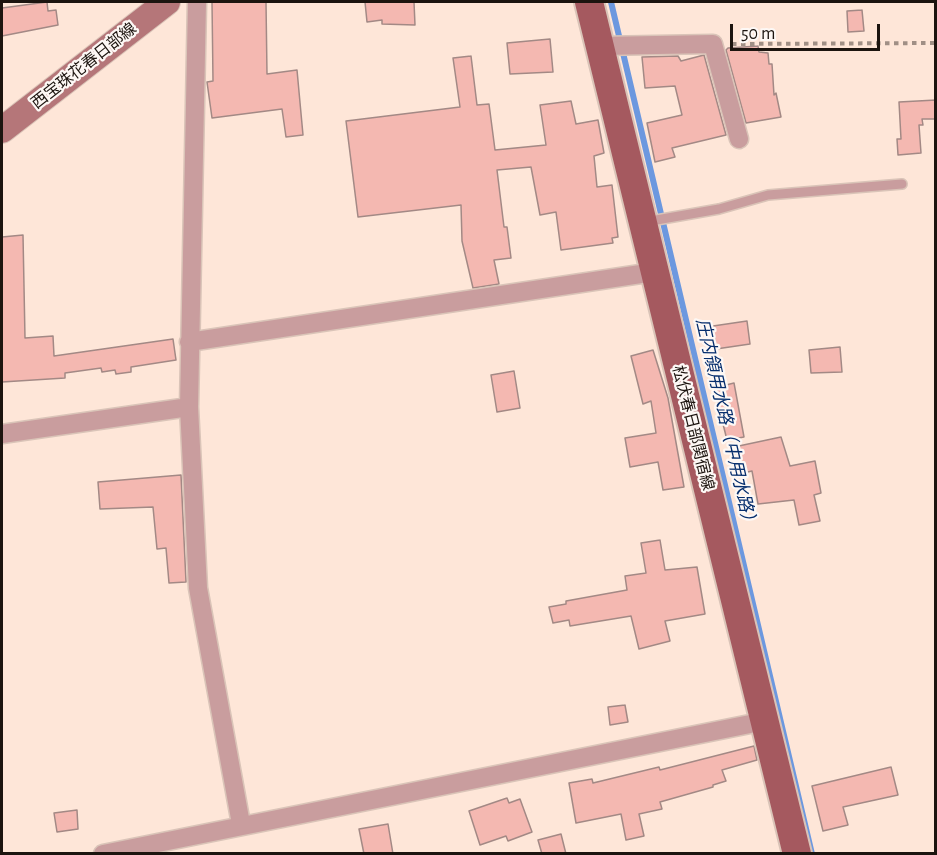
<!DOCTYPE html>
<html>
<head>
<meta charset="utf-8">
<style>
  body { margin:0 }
  #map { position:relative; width:937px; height:855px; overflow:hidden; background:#fee6d8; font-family:"Alegreya Sans",sans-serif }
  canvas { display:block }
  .frame { position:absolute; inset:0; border:3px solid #1c140f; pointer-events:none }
  .scale { position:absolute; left:730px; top:24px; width:150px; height:27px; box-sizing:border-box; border:3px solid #1c140f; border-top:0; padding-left:8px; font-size:18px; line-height:21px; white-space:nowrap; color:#1c140f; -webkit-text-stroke:4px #fdf8f5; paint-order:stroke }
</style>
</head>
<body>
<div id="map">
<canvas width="937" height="855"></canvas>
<div class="frame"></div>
<div class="scale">50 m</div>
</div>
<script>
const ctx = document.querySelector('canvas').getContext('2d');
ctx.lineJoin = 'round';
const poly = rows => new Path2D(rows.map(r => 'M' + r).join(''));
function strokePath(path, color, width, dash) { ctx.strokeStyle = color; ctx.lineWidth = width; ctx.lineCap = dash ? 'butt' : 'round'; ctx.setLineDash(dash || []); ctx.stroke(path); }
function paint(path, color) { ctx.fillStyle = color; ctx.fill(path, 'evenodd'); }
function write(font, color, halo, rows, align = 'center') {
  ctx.font = font + ' "Alegreya Sans","Noto Sans JP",sans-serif'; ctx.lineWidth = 4.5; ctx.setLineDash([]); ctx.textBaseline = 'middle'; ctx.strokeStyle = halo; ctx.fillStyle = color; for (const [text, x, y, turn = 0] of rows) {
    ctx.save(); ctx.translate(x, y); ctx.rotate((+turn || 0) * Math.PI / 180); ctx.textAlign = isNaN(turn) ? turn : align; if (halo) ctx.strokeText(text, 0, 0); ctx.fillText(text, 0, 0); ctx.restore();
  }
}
strokePath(poly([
  [611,2,812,854]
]), '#6c98df', 6);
const building = poly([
  [47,2,48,11,56,10,58,25,2,36,2,8,47,2],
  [212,2,266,2,267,74,297,70,303,135,286,137,282,109,212,118,207,82,213,81,212,2],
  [365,2,414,2,415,25,382,24,382,20,367,22,365,2],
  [862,10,864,31,848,32,847,11,862,10],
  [550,39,553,72,510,74,507,43,550,39],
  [758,46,759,52,768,53,769,64,772,64,774,95,776,93,781,117,746,123,726,50,728,48,758,46],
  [704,55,726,135,672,148,675,157,655,162,647,123,682,115,675,86,645,88,642,57,678,56,681,61,704,55],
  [471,56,477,105,489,104,495,150,546,145,540,105,571,101,576,124,598,120,604,153,594,156,597,187,612,185,618,237,612,238,613,243,561,250,556,212,540,215,531,167,497,170,504,227,507,227,511,258,494,260,499,284,473,288,462,241,461,205,358,217,346,121,460,107,453,58,471,56],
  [936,100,936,119,922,119,923,125,919,125,921,153,898,155,897,139,901,139,899,102,936,100],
  [23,235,25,338,53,336,54,356,173,339,176,360,131,367,131,372,116,374,115,370,102,372,101,368,65,373,65,378,2,382,2,237,23,235],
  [747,321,750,344,716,349,713,326,747,321],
  [840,347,842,372,811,373,809,350,840,347],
  [653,350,668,398,684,487,663,490,658,462,630,467,625,438,656,433,651,401,643,404,631,356,653,350],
  [514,371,520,408,497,412,491,375,514,371],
  [734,383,744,437,727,440,714,388,734,383],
  [781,437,790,466,815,461,821,493,814,495,820,521,799,525,794,500,758,504,752,471,739,474,734,447,781,437],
  [181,475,186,582,169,583,166,548,157,549,153,507,100,509,98,482,181,475],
  [660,540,665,570,697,567,705,614,665,621,670,641,639,649,631,616,570,626,569,620,553,623,549,607,566,604,566,601,627,590,625,576,646,573,641,543,660,540],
  [625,705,628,722,610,725,608,707,625,705],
  [754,746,757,760,722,770,726,781,713,785,713,787,660,802,662,809,639,814,644,836,626,840,621,814,576,823,569,783,592,779,593,783,659,767,660,770,754,746],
  [891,767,898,795,843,807,848,825,823,831,812,786,891,767],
  [507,798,509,803,520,799,532,832,508,841,506,836,480,845,469,811,507,798],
  [77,810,78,829,57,832,54,813,77,810],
  [388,824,393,854,364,854,359,829,388,824],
  [561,834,566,854,542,854,538,840,561,834]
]);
paint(building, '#f4b8b1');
strokePath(building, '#a38985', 1.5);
const service = poly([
  [645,222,719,209,768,195,902,184]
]);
const minor = poly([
  [197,2,189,407,198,588,241,824],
  [599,46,713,44,739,139],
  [189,342,654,272],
  [2,434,189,407],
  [103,854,765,721]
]);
const secondary = poly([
  [2,130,167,2]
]);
const primary = poly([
  [589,2,797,854]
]);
strokePath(service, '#dac4b8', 12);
strokePath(minor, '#dac4b8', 21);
strokePath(secondary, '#dac4b8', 28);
strokePath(primary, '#dac4b8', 32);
strokePath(poly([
  [732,44,936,43]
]), '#a08f85', 4, [4.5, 4.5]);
strokePath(service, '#c99d9e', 9);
strokePath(minor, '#c99d9e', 18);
strokePath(secondary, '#b57679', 26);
strokePath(primary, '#a5595f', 28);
write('16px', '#1c140f', '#fdf8f5', [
  ["西宝珠花春日部線",84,66,-38],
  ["松伏春日部関宿線",693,428,76]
]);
write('italic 18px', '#062e6d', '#fdf8f5', [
  ["庄内領用水路（中用水路）",726,424,77]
]);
</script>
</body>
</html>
